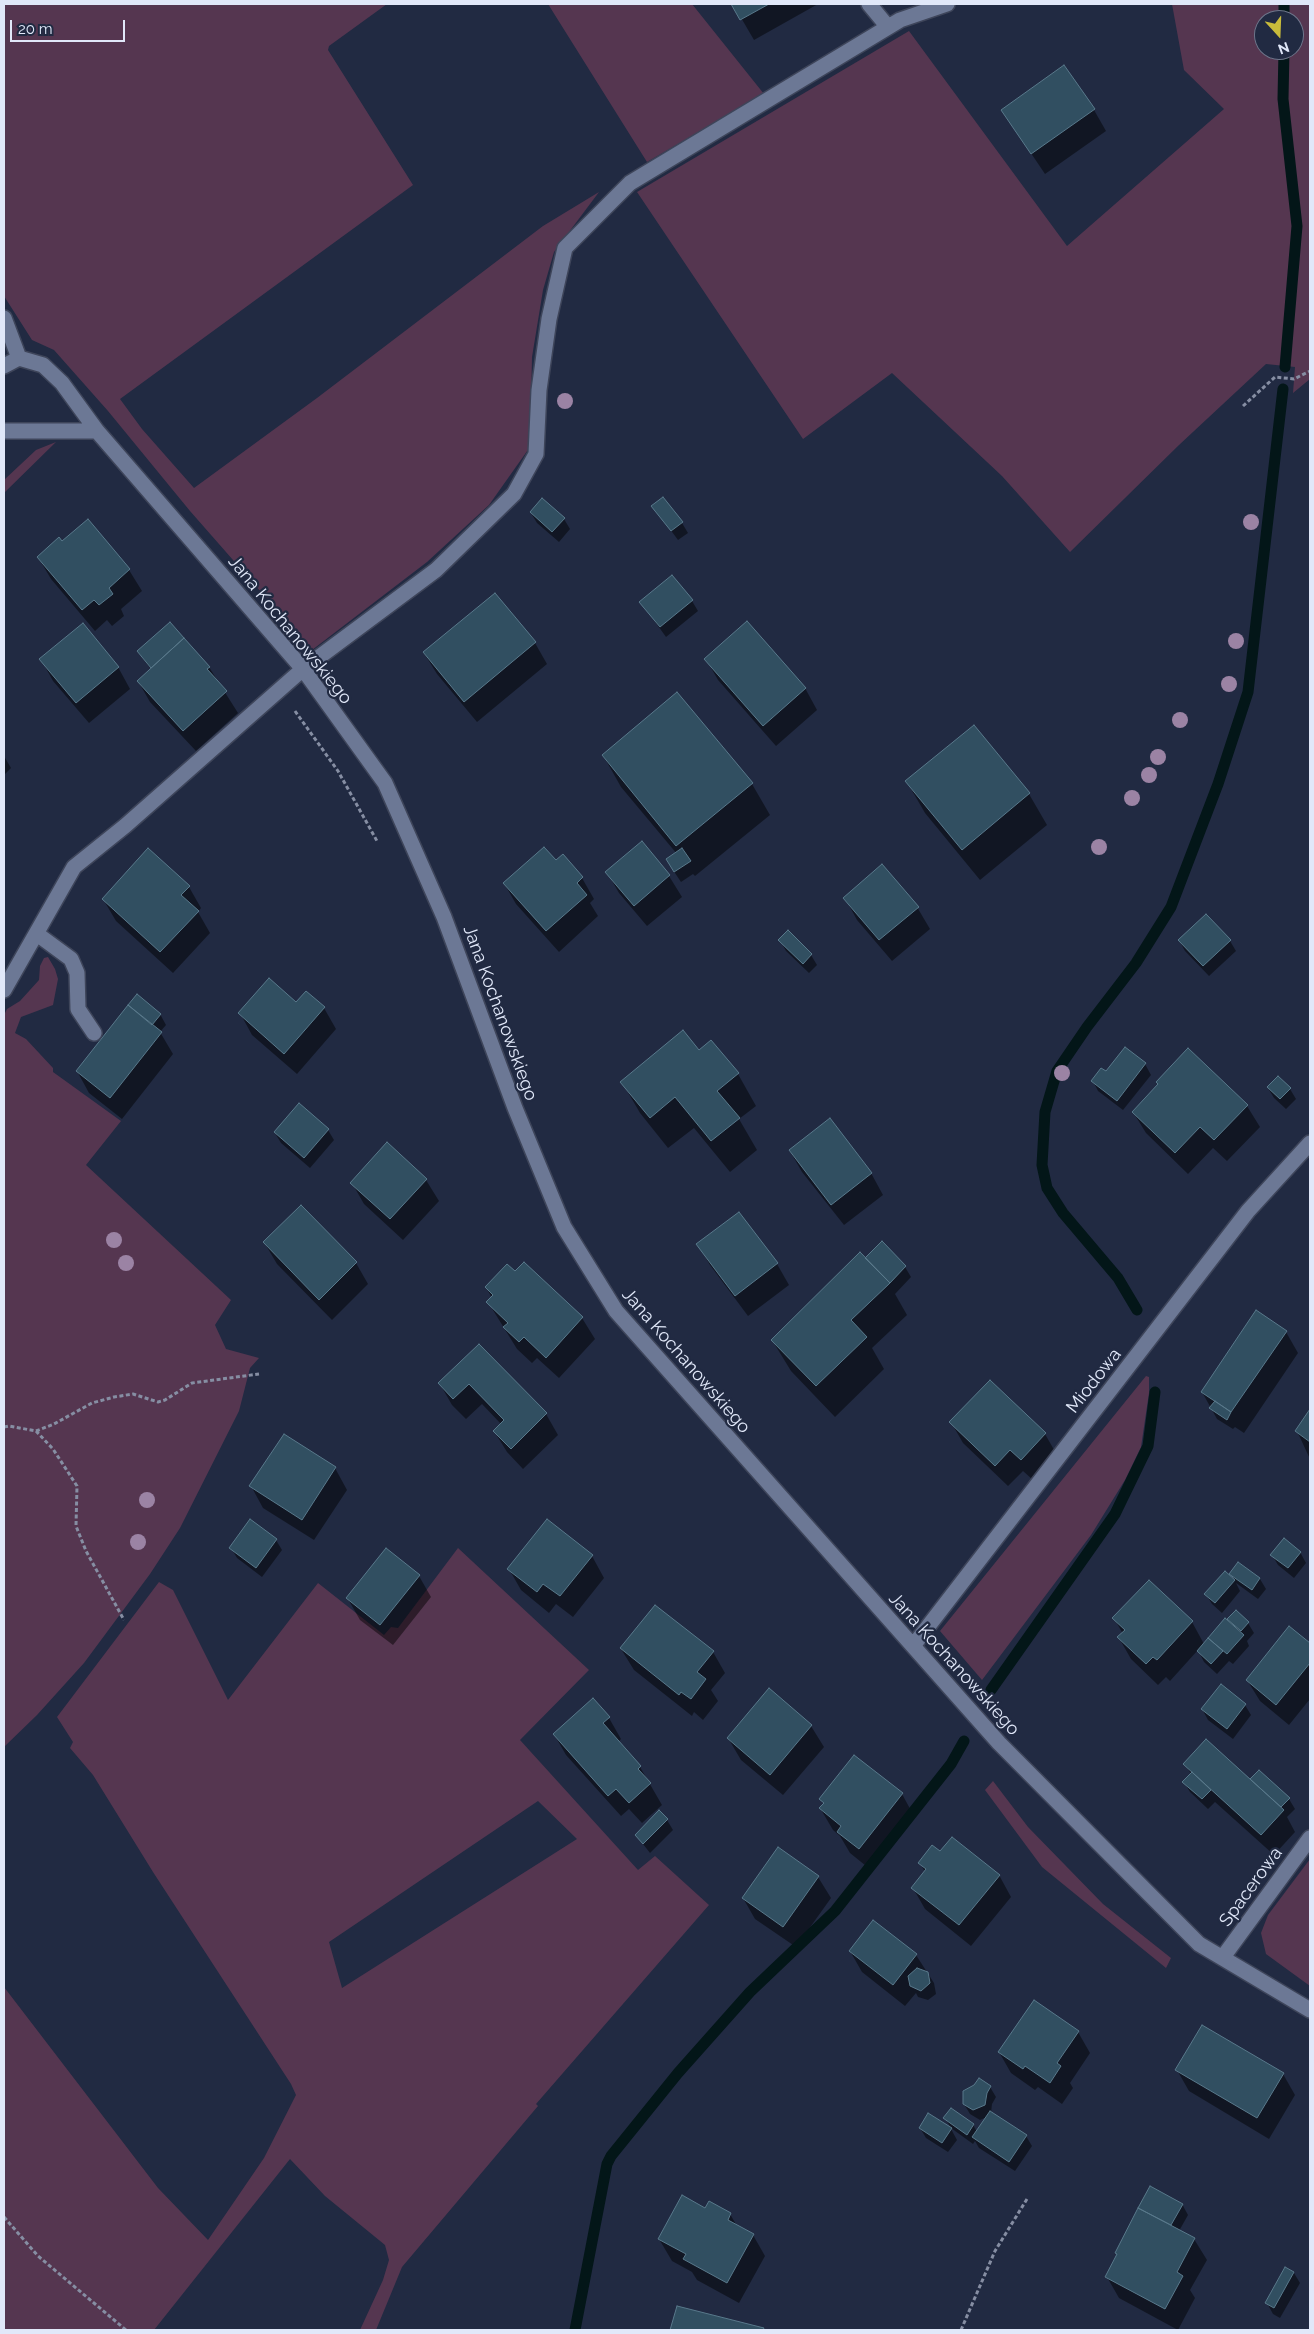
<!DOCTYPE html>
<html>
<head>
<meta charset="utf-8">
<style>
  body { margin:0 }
  #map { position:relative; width:1314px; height:2334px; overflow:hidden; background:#212a42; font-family:Raleway,sans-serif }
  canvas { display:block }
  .frame { position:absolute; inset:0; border:5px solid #e1e8f9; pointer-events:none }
  .north { position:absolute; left:1254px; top:10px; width:50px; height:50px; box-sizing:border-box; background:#212a42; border:1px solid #6e768b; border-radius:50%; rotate:160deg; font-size:14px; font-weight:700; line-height:20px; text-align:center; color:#e1e8f9 }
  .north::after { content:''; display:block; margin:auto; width:18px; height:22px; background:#c8bb3b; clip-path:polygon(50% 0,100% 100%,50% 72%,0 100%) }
  .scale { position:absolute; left:10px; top:20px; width:115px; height:22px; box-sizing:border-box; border:2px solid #e1e8f9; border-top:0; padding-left:6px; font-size:15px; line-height:18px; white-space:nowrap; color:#e1e8f9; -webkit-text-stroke:4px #212a42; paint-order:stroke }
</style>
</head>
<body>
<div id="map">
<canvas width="1314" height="2334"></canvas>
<div class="frame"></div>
<div class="north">N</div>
<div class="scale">20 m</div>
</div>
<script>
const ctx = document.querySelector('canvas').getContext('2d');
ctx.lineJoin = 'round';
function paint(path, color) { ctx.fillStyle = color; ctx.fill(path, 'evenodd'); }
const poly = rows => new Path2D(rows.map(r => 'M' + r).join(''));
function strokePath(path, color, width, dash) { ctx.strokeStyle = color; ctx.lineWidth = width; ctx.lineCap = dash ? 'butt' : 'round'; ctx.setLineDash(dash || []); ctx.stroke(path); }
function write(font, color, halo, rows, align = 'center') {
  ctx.font = font + ' Raleway,sans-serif'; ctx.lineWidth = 4.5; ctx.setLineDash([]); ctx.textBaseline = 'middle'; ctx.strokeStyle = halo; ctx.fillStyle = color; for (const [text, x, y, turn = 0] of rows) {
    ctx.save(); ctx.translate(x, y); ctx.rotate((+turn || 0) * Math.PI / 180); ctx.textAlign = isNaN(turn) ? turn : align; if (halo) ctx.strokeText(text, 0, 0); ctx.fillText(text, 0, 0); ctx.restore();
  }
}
paint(poly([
  [4,4,387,4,329,46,328,50,413,185,120,399,142,429,194,488,317,398,543,226,599,192,554,252,543,290,532,357,530,447,489,505,427,562,312,650,190,511,108,411,54,350,32,340,4,296],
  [548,4,692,4,764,94,647,162],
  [1172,4,1310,4,1310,379,1293,393,1295,367,1266,364,1179,445,1070,552,1002,476,892,373,803,439,637,192,909,31,1067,246,1224,109,1184,70],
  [1264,20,1294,20,1294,50,1264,50],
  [56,442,4,493,4,480,36,450],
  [48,957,55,969,58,979,53,1005,21,1017,15,1033,26,1039,53,1068,53,1072,121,1121,86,1165,231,1300,215,1325,226,1349,259,1358,250,1368,239,1411,180,1528,150,1574,84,1663,37,1715,4,1747,4,1015,7,1009,20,1001,39,980,40,966,44,958],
  [1146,1376,1149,1377,1149,1393,1141,1447,1125,1480,1091,1535,982,1680,940,1631],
  [458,1548,589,1670,520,1740,638,1870,655,1856,709,1905,536,2104,538,2106,402,2267,376,2330,360,2330,383,2280,389,2260,385,2245,325,2196,290,2159,154,2330,4,2330,4,1987,158,2188,208,2240,264,2158,296,2095,291,2084,153,1872,93,1775,70,1748,73,1742,57,1717,159,1582,173,1590,228,1700,318,1583,384,1635,391,1627,398,1628],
  [538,1801,577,1839,342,1988,329,1942],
  [993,1781,1028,1827,1103,1904,1171,1958,1166,1968,1042,1867,985,1790],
  [1310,1859,1310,1986,1266,1954,1261,1933,1268,1915]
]), '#553650');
paint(poly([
  [733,4,818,4,754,40],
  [1002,110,1094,110,1106,131,1045,174],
  [653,506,682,523,688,533,678,540],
  [531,513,564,519,570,529,559,542,537,523],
  [88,521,129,570,142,591,121,609,124,616,112,626,107,620,95,631,51,579,38,557,62,543],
  [692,601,698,611,666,637,641,602],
  [183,638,209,667,238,713,196,751,150,702,138,681,151,669,138,652],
  [535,643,547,664,477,722,437,674,424,653],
  [41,659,118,667,130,689,89,723,53,681],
  [706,659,805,688,817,710,776,746,718,680],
  [677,694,752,784,770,815,695,876,693,874,681,882,673,870,677,854,621,787,603,755],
  [974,727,1029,794,1047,825,980,880,925,813,907,782],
  [4,756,11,768,4,775],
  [642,843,669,876,682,897,647,926,619,893,607,872],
  [556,862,582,878,594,899,590,903,598,916,559,952,516,904,504,883],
  [189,887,201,908,198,912,210,933,173,973,116,921,103,899],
  [845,898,917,907,930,929,892,961,857,920],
  [780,940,811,955,817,965,809,973,786,951],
  [1179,940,1230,941,1236,951,1209,976,1185,951],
  [296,1004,324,1008,336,1029,297,1074,252,1035,240,1013],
  [160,1014,166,1025,160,1032,173,1054,122,1119,89,1093,77,1071],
  [711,1041,738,1074,756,1106,739,1119,757,1150,730,1172,694,1128,668,1148,640,1113,622,1082,699,1051],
  [1125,1048,1145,1064,1151,1075,1123,1110,1098,1091,1093,1081,1106,1073],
  [1268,1088,1290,1089,1296,1099,1286,1109,1274,1098],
  [1247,1106,1260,1127,1227,1161,1213,1148,1188,1174,1146,1133,1133,1112],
  [328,1130,334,1140,310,1168,281,1143,275,1133],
  [790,1151,871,1173,883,1195,844,1225,802,1172],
  [426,1180,439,1201,403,1240,364,1204,352,1183],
  [264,1242,356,1263,368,1284,332,1320,277,1264],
  [698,1244,777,1264,789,1285,748,1316,710,1265],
  [865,1259,905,1267,911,1277,895,1294,907,1315,872,1348,884,1369,835,1417,791,1371,772,1340],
  [524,1264,582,1318,595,1339,559,1378,537,1358,532,1363,517,1349,488,1302,492,1298,486,1287,515,1273],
  [1286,1332,1298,1353,1244,1433,1235,1427,1233,1429,1217,1419,1202,1392],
  [479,1346,546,1414,558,1435,523,1469,507,1452,494,1431,501,1424,482,1404,466,1419,452,1405,440,1384],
  [1310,1412,1310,1459,1297,1431],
  [951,1422,1045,1434,1057,1455,1033,1480,1023,1471,1008,1486,963,1443],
  [335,1468,347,1490,314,1540,263,1508,251,1486],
  [276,1540,282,1550,262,1577,237,1558,231,1548],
  [1300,1552,1306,1563,1294,1578,1278,1565,1272,1555],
  [592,1556,604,1578,573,1617,556,1604,549,1613,521,1590,509,1569],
  [1225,1572,1235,1581,1231,1574,1260,1579,1266,1589,1258,1599,1236,1583,1240,1591,1222,1613,1212,1604,1206,1594],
  [419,1576,431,1597,393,1645,360,1620,348,1599],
  [1236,1612,1248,1623,1254,1633,1247,1641,1249,1646,1233,1664,1229,1661,1217,1674,1204,1662,1198,1650,1170,1681,1166,1677,1158,1685,1131,1659,1119,1638,1123,1634,1114,1618,1192,1622,1204,1644,1225,1619,1227,1621],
  [1290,1628,1310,1644,1310,1699,1289,1725,1260,1701,1247,1680],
  [621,1649,713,1652,725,1673,711,1690,718,1701,703,1720,694,1712,692,1716,634,1670],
  [1221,1686,1245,1705,1251,1715,1233,1739,1208,1720,1202,1709],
  [769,1690,811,1726,824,1747,783,1795,741,1760,728,1738],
  [609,1718,621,1739,618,1742,640,1767,662,1805,642,1823,629,1809,621,1816,566,1755,554,1734],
  [1185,1764,1250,1780,1259,1771,1289,1799,1295,1809,1287,1817,1295,1832,1274,1855,1215,1802,1208,1809,1190,1792,1184,1782,1191,1774],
  [902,1794,914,1816,871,1870,850,1853,840,1836,833,1830,820,1808,824,1804,821,1799],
  [659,1812,667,1820,673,1830,650,1853,636,1835],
  [941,1853,999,1875,1011,1897,971,1946,925,1909,913,1888,925,1872,920,1863],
  [818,1877,831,1898,796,1947,755,1919,743,1898],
  [850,1951,916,1955,934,1983,936,1994,928,2000,918,1997,916,1993,905,2006,862,1972],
  [1078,2032,1090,2053,1070,2083,1073,2088,1062,2104,1038,2087,1035,2090,1011,2073,999,2052],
  [1177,2070,1283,2074,1295,2095,1269,2139,1189,2091],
  [990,2087,996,2097,992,2104,991,2113,1026,2136,1032,2146,1015,2171,979,2148,975,2141,973,2144,951,2128,945,2118,973,2125,977,2132,987,2117,980,2120,970,2114,964,2104],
  [920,2128,951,2129,957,2140,948,2152,926,2138],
  [1151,2188,1182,2204,1188,2215,1179,2231,1194,2239,1207,2260,1190,2290,1195,2298,1178,2330,1119,2298,1107,2277,1118,2255,1116,2253],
  [706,2210,730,2214,737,2226,753,2235,765,2256,739,2303,697,2280,692,2272,672,2261,659,2239],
  [1294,2273,1300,2283,1280,2318,1273,2314,1267,2303],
  [678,2307,763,2329,764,2330,672,2330]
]), '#0007');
strokePath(poly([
  [1284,4,1284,20],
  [1284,50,1283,99,1297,226,1285,367],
  [1137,1310,1118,1278,1063,1213,1047,1188,1042,1165,1045,1112,1057,1071,1087,1027,1136,963,1171,907,1218,784,1248,692,1283,389],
  [991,1690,1115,1514,1148,1446,1155,1392],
  [575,2330,607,2164,611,2156,678,2073,750,1992,835,1911,951,1764,964,1741]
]), '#031618', 11);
const building = poly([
  [731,4,769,4,740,20,731,4],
  [1064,65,1095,109,1031,154,1001,110,1064,65],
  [663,497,683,522,671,531,651,506,663,497],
  [542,498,565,518,552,532,530,512,542,498],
  [88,519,130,569,109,588,113,594,99,605,94,600,82,610,37,557,59,537,62,541,88,519],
  [672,575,693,600,660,627,639,602,672,575],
  [495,593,536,642,464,702,423,652,495,593],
  [747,621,806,688,763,726,704,659,747,621],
  [170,622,184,638,151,668,137,651,170,622],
  [83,623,119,667,76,703,39,659,83,623],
  [184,638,210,667,207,669,227,691,183,731,137,681,184,638],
  [677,692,753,783,676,846,602,755,677,692],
  [974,725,1030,793,962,850,905,781,974,725],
  [642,841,670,875,634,906,605,872,642,841],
  [544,847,556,860,563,854,583,877,577,883,587,895,546,931,503,883,544,847],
  [148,848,190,886,181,895,199,911,160,952,102,899,148,848],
  [682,848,691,861,674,872,666,859,682,848],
  [882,864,919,907,879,940,843,898,882,864],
  [1206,914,1231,940,1203,966,1178,940,1206,914],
  [788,930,812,954,803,964,778,940,788,930],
  [269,978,296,1002,306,991,325,1007,284,1054,238,1013,269,978],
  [137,994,161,1014,152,1025,128,1005,137,994],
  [128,1005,162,1032,110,1098,76,1071,128,1005],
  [683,1030,699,1050,711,1040,739,1073,717,1091,740,1118,711,1141,675,1097,650,1118,620,1082,683,1030],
  [1125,1047,1146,1063,1117,1101,1091,1081,1101,1068,1106,1071,1125,1047],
  [1188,1048,1248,1105,1214,1140,1200,1127,1175,1153,1132,1112,1158,1084,1156,1082,1188,1048],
  [1278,1076,1291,1088,1280,1099,1267,1087,1278,1076],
  [299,1103,329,1129,304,1158,274,1132,299,1103],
  [830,1118,872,1173,831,1205,789,1150,830,1118],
  [387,1142,427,1179,390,1219,350,1183,387,1142],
  [301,1205,357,1262,319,1300,263,1242,301,1205],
  [739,1212,778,1263,735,1296,696,1244,739,1212],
  [882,1241,906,1266,890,1283,865,1258,882,1241],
  [860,1252,890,1283,851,1320,867,1337,816,1386,771,1340,860,1252],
  [524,1262,583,1317,546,1358,524,1337,519,1342,503,1327,508,1323,486,1302,493,1295,485,1287,507,1264,515,1271,524,1262],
  [1256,1310,1287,1331,1231,1412,1201,1392,1256,1310],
  [479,1344,547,1413,511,1449,493,1431,504,1420,469,1384,453,1399,438,1383,479,1344],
  [990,1380,1046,1433,1021,1460,1010,1450,995,1466,949,1422,990,1380],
  [1215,1401,1231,1412,1227,1420,1209,1408,1215,1401],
  [1310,1409,1310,1442,1295,1431,1310,1409],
  [284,1434,336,1467,302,1520,249,1486,284,1434],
  [250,1519,277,1539,256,1568,229,1548,250,1519],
  [547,1519,593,1555,560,1596,543,1584,537,1592,507,1569,547,1519],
  [1284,1538,1301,1552,1288,1568,1270,1555,1284,1538],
  [386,1548,420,1575,380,1625,346,1598,386,1548],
  [1238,1562,1260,1578,1252,1590,1229,1574,1238,1562],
  [1225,1571,1235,1580,1215,1603,1204,1594,1225,1571],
  [1149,1580,1193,1621,1157,1660,1153,1657,1146,1664,1117,1637,1125,1630,1112,1618,1149,1580],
  [655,1605,714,1651,697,1672,706,1679,691,1699,681,1692,679,1695,620,1648,655,1605],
  [1236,1610,1249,1622,1241,1631,1227,1619,1236,1610],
  [1225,1618,1244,1635,1227,1654,1208,1638,1225,1618],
  [1289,1626,1310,1643,1310,1663,1276,1705,1246,1680,1289,1626],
  [1208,1638,1223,1651,1211,1664,1197,1651,1208,1638],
  [1221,1684,1246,1704,1227,1729,1201,1709,1221,1684],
  [769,1688,812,1725,770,1775,727,1738,769,1688],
  [593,1698,610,1717,603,1723,641,1766,638,1769,651,1783,629,1803,616,1789,608,1796,553,1734,593,1698],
  [1206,1739,1284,1810,1261,1835,1183,1764,1206,1739],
  [854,1755,903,1793,859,1849,837,1832,841,1826,819,1808,824,1803,819,1799,854,1755],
  [1259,1770,1290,1798,1281,1807,1250,1779,1259,1770],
  [1192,1772,1211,1790,1202,1799,1182,1782,1192,1772],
  [659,1810,668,1819,643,1844,635,1835,659,1810],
  [952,1837,1000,1875,959,1925,911,1888,926,1869,918,1863,932,1845,940,1851,952,1837],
  [778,1847,819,1876,783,1927,742,1898,778,1847],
  [873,1920,917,1954,893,1985,849,1951,873,1920],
  [917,1968,928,1972,930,1983,921,1991,910,1986,908,1976,917,1968],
  [1034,2000,1079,2031,1057,2063,1061,2066,1050,2083,1025,2066,1023,2069,998,2052,1034,2000],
  [1202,2025,1284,2073,1257,2118,1175,2070,1202,2025],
  [979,2078,991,2086,987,2093,985,2105,973,2110,963,2104,963,2091,974,2085,979,2078],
  [951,2108,974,2124,967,2135,943,2118,951,2108],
  [990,2111,1027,2135,1009,2162,972,2137,990,2111],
  [928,2113,952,2128,942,2143,919,2128,928,2113],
  [1150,2186,1183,2204,1171,2225,1138,2208,1150,2186],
  [682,2195,705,2208,709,2201,731,2213,728,2220,754,2234,727,2283,683,2259,686,2254,658,2239,682,2195],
  [1138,2208,1195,2238,1177,2272,1183,2276,1165,2309,1105,2277,1117,2254,1115,2253,1138,2208],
  [1285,2267,1294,2272,1274,2308,1265,2303,1285,2267],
  [677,2306,764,2328,763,2330,670,2330,677,2306]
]);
paint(building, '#314f61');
strokePath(building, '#59798b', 1);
const minor = poly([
  [869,4,888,27],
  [4,318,19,358],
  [4,366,19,358,43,365,62,383,97,431,303,669,385,783,444,917,515,1108,564,1227,616,1311,999,1743,1199,1944,1310,2010],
  [4,431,97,431],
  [37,934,71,959,77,973,78,1009,94,1033],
  [4,990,74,867,125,826,303,669,436,570,514,494,536,454,539,390,549,319,565,248,630,183,900,20,947,4],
  [913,1646,1248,1211,1310,1143],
  [1223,1957,1310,1838]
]);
strokePath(minor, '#3e455a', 18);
strokePath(poly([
  [1243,406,1275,377,1294,379,1310,371],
  [295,711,338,771,377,841],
  [4,1427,9,1426,36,1431,53,1449,77,1486,76,1526,86,1551,124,1620],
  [36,1431,54,1424,92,1403,114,1397,133,1394,158,1402,165,1400,192,1383,259,1374],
  [4,2217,38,2256,126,2330],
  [961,2330,995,2251,1027,2199]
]), '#868ea3', 3, [4, 2.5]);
strokePath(minor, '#6c7895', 15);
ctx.fillStyle = '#9b83a4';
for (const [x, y] of [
  [565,401],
  [1251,522],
  [1236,641],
  [1229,684],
  [1180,720],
  [1158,757],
  [1149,775],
  [1132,798],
  [1099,847],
  [1062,1073],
  [114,1240],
  [126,1263],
  [147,1500],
  [138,1542]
]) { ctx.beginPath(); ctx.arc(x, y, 8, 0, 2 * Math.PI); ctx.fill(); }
write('18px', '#e1e8f9', '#212a42', [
  ["Jana Kochanowskiego",290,630,51],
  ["Jana Kochanowskiego",500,1013,70],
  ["Jana Kochanowskiego",686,1361,49],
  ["Miodowa",1094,1381,-52],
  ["Jana Kochanowskiego",954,1664,48],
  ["Spacerowa",1251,1887,-54]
]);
</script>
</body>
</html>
